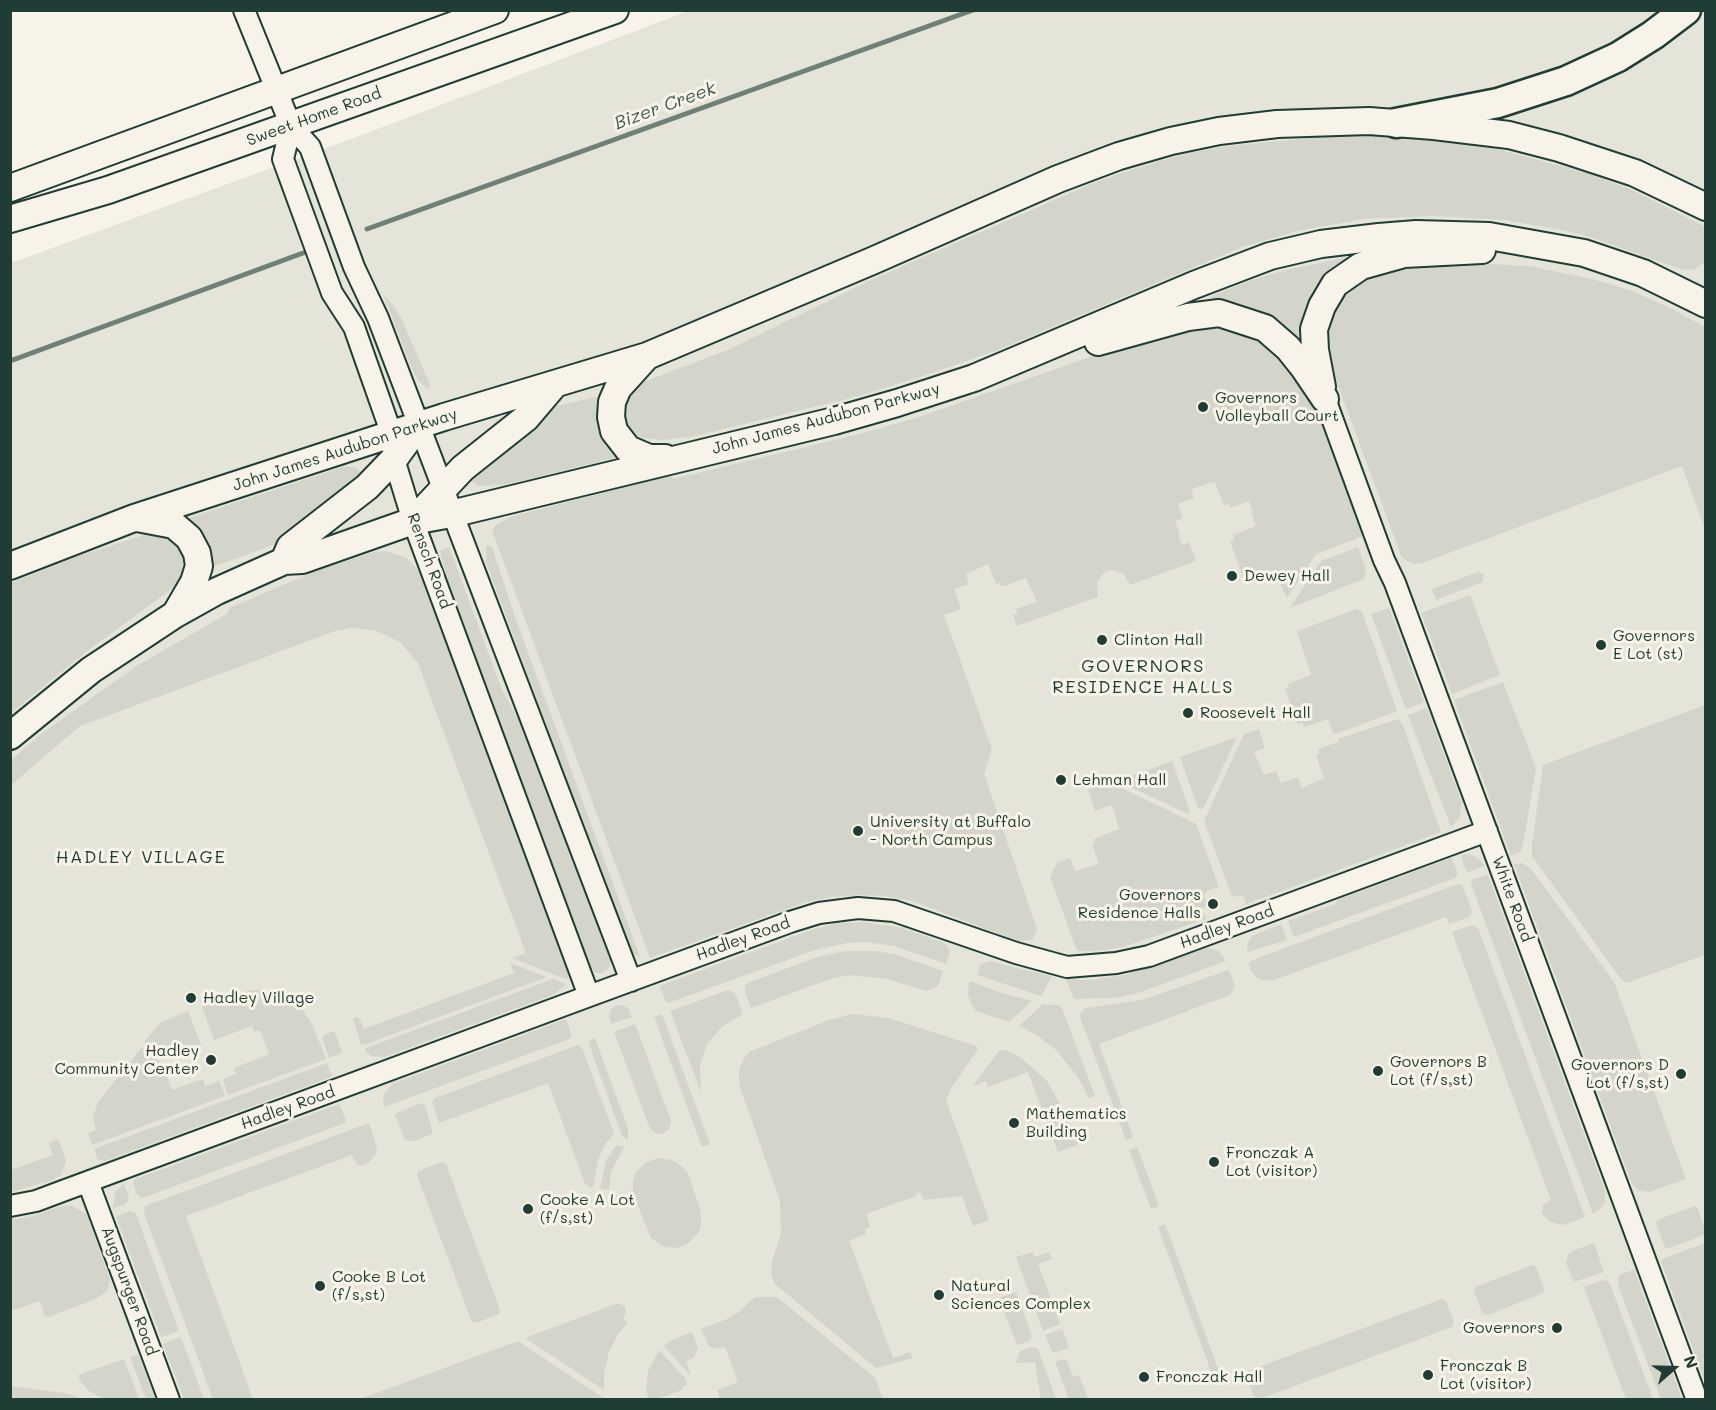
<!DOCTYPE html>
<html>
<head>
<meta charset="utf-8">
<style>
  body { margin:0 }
  #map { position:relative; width:1716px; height:1410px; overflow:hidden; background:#f7f3e8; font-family:Mali,sans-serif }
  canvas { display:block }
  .frame { position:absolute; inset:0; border:12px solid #1f3d34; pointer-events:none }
  .north { position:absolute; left:1644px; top:1338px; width:60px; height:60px; -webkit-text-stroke:4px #f7f3e8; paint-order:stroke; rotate:70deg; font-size:16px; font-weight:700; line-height:24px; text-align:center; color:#1f3d34 }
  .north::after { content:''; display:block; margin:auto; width:21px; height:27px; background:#1f3d34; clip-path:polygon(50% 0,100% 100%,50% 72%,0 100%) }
</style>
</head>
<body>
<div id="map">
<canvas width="1716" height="1410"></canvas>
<div class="frame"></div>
<div class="north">N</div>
</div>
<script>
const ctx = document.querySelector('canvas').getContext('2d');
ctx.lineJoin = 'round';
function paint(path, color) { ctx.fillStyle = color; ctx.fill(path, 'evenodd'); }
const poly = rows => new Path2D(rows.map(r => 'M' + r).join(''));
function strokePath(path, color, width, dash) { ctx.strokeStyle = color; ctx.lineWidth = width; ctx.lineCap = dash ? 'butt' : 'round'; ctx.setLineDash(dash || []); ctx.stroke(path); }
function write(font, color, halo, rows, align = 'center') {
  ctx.font = font + ' Mali,sans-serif'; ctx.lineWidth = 6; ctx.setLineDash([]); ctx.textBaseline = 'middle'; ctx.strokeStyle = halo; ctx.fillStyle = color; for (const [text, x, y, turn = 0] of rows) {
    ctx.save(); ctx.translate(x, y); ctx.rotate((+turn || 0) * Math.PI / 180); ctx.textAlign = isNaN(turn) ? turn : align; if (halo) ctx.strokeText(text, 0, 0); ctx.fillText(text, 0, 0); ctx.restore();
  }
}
paint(poly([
  [688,11,1705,11,1705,1399,11,1400,11,263,359,136]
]), '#e5e4d9');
paint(poly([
  [1337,135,1393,136,1453,142,1497,149,1587,173,1630,189,1702,225,1705,228,1705,262,1693,270,1680,269,1593,238,1567,231,1505,220,1430,216,1364,219,1297,231,1242,247,998,350,929,374,859,396,691,437,663,440,643,438,630,433,621,423,623,396,633,386,730,349,871,280,1091,184,1130,170,1181,155,1222,147],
  [1344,258,1348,260,1306,347,1211,303,1210,300,1213,295,1255,279,1290,269],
  [1454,262,1529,266,1592,279,1630,290,1668,307,1705,327,1705,529,1682,466,1422,563,1414,564,1402,558,1327,356,1327,320,1343,288,1393,263],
  [383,294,393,305,402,320,430,385,428,389,418,380,413,371],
  [1225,323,1278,348,1315,406,1363,536,1316,554,1287,598,1274,570,1249,579,1247,575,1243,577,1230,541,1234,540,1233,535,1256,526,1251,512,1253,511,1249,501,1230,508,1229,504,1224,505,1215,482,1191,489,1194,498,1178,504,1183,518,1175,521,1180,535,1178,536,1182,545,1189,542,1196,561,1130,585,1123,573,1112,570,1105,572,1097,581,1098,597,1017,626,1013,615,1018,613,1016,609,1037,602,1026,578,1001,587,1000,583,996,584,988,564,966,574,969,584,954,589,961,609,944,615,992,749,984,774,1037,929,1032,940,1018,941,912,901,885,896,860,895,832,897,806,902,650,958,492,530,496,525,510,517,671,475,673,479,855,435,913,419,1156,334],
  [596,397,599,400,597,411,599,427,607,443,618,457,504,485,479,486,472,482,470,477,552,407],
  [346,466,356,468,359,471,362,480,284,541,207,569,186,519],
  [150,533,161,534,170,538,178,545,183,554,185,564,180,579,174,587,86,652,11,713,11,583,73,558],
  [486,545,492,547,515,617,640,957,633,953,628,947,486,562],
  [449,547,502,690,522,726,536,759,611,959,609,968,602,973,596,973,590,967,448,583,440,551],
  [1358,547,1366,569,1364,579,1290,608,1321,561],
  [386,551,407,558,423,576,569,969,568,980,512,958,526,953,418,663,400,642,374,630,352,628,335,631,80,726,11,785,10,761,41,734,138,665,227,614,229,608,323,568,374,552],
  [1478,572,1484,575,1482,582,1436,600,1432,589],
  [1470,595,1500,675,1452,694,1421,613],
  [1389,608,1424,702,1406,709,1371,614],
  [1357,609,1362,612,1397,711,1336,734,1333,733,1328,719,1304,727,1303,723,1298,724,1285,689,1289,687,1288,684,1311,675,1297,631],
  [1503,682,1536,768,1523,846,1520,852,1511,856,1454,700],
  [1705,705,1705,955,1626,983,1621,979,1532,856,1532,844,1543,765],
  [1427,708,1462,803,1459,819,1451,827,1408,715],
  [1398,719,1402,723,1441,832,1246,904,1243,895,1232,897,1204,821,1244,734,1259,729,1265,748,1254,752,1264,775,1276,771,1281,783,1298,777,1302,788,1324,778,1316,755,1320,753,1318,749,1338,742,1338,739],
  [1237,737,1203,809,1198,808,1180,757],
  [1172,761,1190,811,1188,814,1118,781],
  [1109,782,1196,824,1219,887,1207,891,1204,896,1208,905,1202,908,1206,919,1123,947,1098,951,1077,951,1050,877,1057,863,1070,858,1075,871,1099,864,1092,844,1095,843,1094,839,1119,829,1112,805,1095,811,1088,790],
  [1468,854,1478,858,1485,866,1469,872,1466,871,1461,855],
  [1451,858,1458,873,1455,878,1294,937,1288,921,1336,904,1337,900],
  [1522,863,1531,869,1614,982,1686,1179,1649,1192,1638,1190,1632,1184,1514,864],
  [1488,875,1605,1191,1605,1200,1604,1205,1593,1214,1471,884,1473,879],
  [1458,884,1462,885,1472,911,1471,915,1467,918,1449,924,1446,917,1274,980,1261,980,1256,977,1250,969,1249,963,1255,959],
  [863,922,902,928,939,941,946,944,950,951,946,964,894,946,866,942,847,943,815,950,668,1003,666,1002,659,986,811,930,834,924],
  [1281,924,1287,940,1248,952,1247,945,1252,936],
  [1472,925,1478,928,1585,1217,1564,1225,1550,1222,1542,1213,1543,1205,1551,1200,1452,932],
  [1207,948,1219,951,1226,961,1138,993,1114,998,1074,999,1066,979,1091,980,1125,975],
  [845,951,875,951,894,954,943,971,938,986,927,991,887,979,850,975,830,979,751,1008,745,991,745,986,748,983,814,958],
  [991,961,1020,969,1052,976,1041,996,977,975,981,964],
  [510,963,547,977,366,1044,361,1044,353,1019,355,1017,359,1018,364,1029,514,973],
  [1229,970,1235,986,1230,995,1099,1044,1133,1137,1126,1140,1080,1017,1081,1012,1085,1008,1142,1000],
  [553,979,566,984,555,994,384,1057,371,1056,365,1051,366,1048],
  [969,981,1002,993,1032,1001,1009,1022,976,1011,971,1004,968,995],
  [250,990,262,990,278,994,302,1009,312,1024,326,1059,228,1095,223,1079,236,1074,234,1068,269,1054,260,1030,254,1032,252,1026,214,1040,202,1007],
  [728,990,735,993,743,1014,722,1027,707,1044,700,1065,701,1092,670,1011],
  [1043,1004,1061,1006,1095,1096,1089,1098,1078,1077,1055,1049,1035,1034,1019,1026],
  [621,1005,628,1008,632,1017,611,1024,609,1016,610,1011,616,1005],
  [188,1011,201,1045,165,1058,145,1044,145,1041,160,1023],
  [662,1014,710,1144,702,1147,654,1017],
  [853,1014,889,1018,976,1046,978,1049,952,1087,946,1100,989,1220,973,1226,962,1196,924,1200,921,1194,918,1192,916,1196,866,1214,870,1227,865,1229,866,1234,849,1241,893,1358,910,1352,913,1358,876,1368,775,1284,771,1274,772,1261,781,1234,780,1201,739,1084,739,1071,743,1060,749,1052,829,1020],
  [566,1019,572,1036,569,1039,384,1107,383,1095,392,1084],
  [635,1024,671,1121,669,1129,662,1134,657,1134,650,1129,614,1032],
  [333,1031,335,1032,342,1053,329,1058,322,1036],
  [595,1038,628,1129,628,1140,622,1136,589,1044,590,1040],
  [578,1045,582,1048,614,1133,604,1146,598,1159,593,1188,585,1184,548,1083,439,1123,432,1102,435,1098],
  [142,1047,159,1061,161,1066,163,1066,172,1090,203,1079,205,1086,219,1081,225,1096,92,1145,88,1133,96,1130,93,1117,98,1102],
  [1005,1050,1020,1057,1047,1081,1066,1114,1078,1145,1058,1152,1028,1072,988,1087,986,1081,973,1086,999,1051],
  [327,1063,332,1075,331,1077,105,1161,98,1160,94,1149],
  [420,1103,425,1105,433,1133,416,1141,408,1141,404,1138,395,1114],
  [339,1104,346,1120,345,1123,145,1197,140,1197,136,1193,133,1180],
  [369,1123,377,1148,375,1156,368,1163,362,1166,357,1165,352,1155,186,1216,253,1399,213,1399,144,1213,145,1206],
  [58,1139,66,1160,62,1174,53,1180,11,1192,11,1170,53,1155,49,1143],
  [616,1145,624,1147,611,1172,609,1190,600,1189,606,1161],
  [1137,1147,1159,1206,1151,1209,1129,1150],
  [658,1158,672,1160,684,1168,688,1174,701,1212,701,1226,699,1232,689,1243,683,1246,676,1248,662,1246,651,1238,633,1194,633,1180,636,1173,645,1163],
  [442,1162,446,1164,500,1310,499,1314,476,1323,472,1322,417,1175,418,1171],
  [124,1183,129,1199,125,1204,113,1208,115,1193],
  [61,1206,73,1206,87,1215,110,1280,107,1291,96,1299,48,1317,44,1315,40,1301,11,1311,11,1220,33,1216],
  [1694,1206,1698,1209,1705,1231,1704,1235,1669,1248,1665,1248,1656,1224,1657,1220],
  [130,1211,136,1214,179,1331,161,1337,116,1217],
  [1165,1224,1220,1374,1213,1377,1158,1227],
  [1594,1243,1604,1272,1574,1282,1566,1263,1568,1255,1572,1251],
  [1705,1243,1706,1243,1705,1382,1661,1261,1665,1258],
  [1033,1252,1035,1257,1049,1252,1052,1259,1038,1264,1060,1324,1043,1331,1016,1257],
  [1533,1265,1536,1267,1544,1289,1543,1293,1488,1315,1482,1313,1474,1291,1475,1287],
  [1634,1270,1682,1399,1661,1399,1618,1285,1618,1278,1621,1274],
  [1602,1280,1607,1281,1610,1284,1653,1399,1626,1399,1584,1287],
  [1016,1292,1032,1336,1030,1341,1017,1345,999,1298],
  [755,1297,777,1297,875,1378,883,1399,720,1399,717,1390,738,1382,725,1347,715,1349,709,1346,701,1329,727,1319,739,1312],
  [1442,1299,1446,1301,1454,1322,1452,1327,1260,1399,1254,1396,1246,1375,1248,1371],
  [616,1304,621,1304,625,1307,626,1313,623,1318,627,1323,618,1334,609,1352,604,1373,604,1390,525,1338],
  [1062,1329,1069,1348,1053,1353,1045,1335],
  [692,1332,698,1348,694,1358,686,1361,691,1376,664,1346,672,1340],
  [181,1337,204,1399,184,1399,163,1344],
  [518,1341,605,1399,360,1399],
  [1032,1347,1038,1349,1056,1399,1041,1399,1035,1362,1016,1363,1020,1351],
  [659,1350,685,1378,687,1385,682,1387,682,1390,656,1399,648,1399,646,1387,648,1371],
  [138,1354,155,1399,146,1399,130,1357],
  [124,1359,139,1399,104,1399,89,1391,81,1382,78,1375],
  [1063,1359,1067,1361,1073,1377,1079,1375,1088,1399,1069,1399,1056,1364,1057,1361],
  [10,1386,65,1393,82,1399,11,1399]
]), '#d3d5ca');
strokePath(poly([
  [367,229,973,10],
  [10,361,303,253]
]), '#6f8077', 5);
const minor = poly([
  [244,10,291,126,310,147,354,267,378,318,631,981],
  [291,126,283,159,332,293,354,327,392,435,394,459,413,521,589,996],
  [1325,399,1384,560,1395,583,1697,1400],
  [88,1182,169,1400],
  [10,1206,36,1201,60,1192,589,996,790,922,819,913,858,908,894,911,1016,953,1067,967,1116,963,1149,956,1487,831]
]);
const major = poly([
  [10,188,495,10],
  [10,219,108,190,615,10],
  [1098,342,1188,317,1219,313,1265,328,1288,348,1304,368,1325,399],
  [647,356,618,388,612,402,611,417,614,431,628,449,649,458,665,458],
  [1322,387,1315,350,1314,329,1322,306,1335,284,1361,266,1404,254,1482,250],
  [137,518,174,525,189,538,197,553,199,566,194,582,176,613],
  [413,521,463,468,526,418,554,385],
  [284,561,290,547,367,487,394,459,418,426],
  [10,566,134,518,444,417,647,356,872,261,1058,179,1119,156,1171,141,1219,131,1277,124,1369,121,1434,126,1509,135,1559,148,1635,173,1706,207],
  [10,736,91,670,174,615,217,591,284,561,302,560,413,521,451,514,834,421,897,403,974,378,1194,285,1270,256,1321,244,1379,237,1416,234,1489,236,1584,253,1643,273,1706,304]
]);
const highway = poly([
  [1396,123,1498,103,1566,81,1618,57,1653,35,1686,10]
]);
strokePath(minor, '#1f3d34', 24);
strokePath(major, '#1f3d34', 30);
strokePath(highway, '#1f3d34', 33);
strokePath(minor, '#f7f3e8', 20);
strokePath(major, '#f7f3e8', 26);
strokePath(highway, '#f7f3e8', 28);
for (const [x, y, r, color] of [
  [1203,407,6,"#1f3d34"],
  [1232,576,6,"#1f3d34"],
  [1102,640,6,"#1f3d34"],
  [1601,645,6,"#1f3d34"],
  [1188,713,6,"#1f3d34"],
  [1061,780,6,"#1f3d34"],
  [858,831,6,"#1f3d34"],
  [1213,904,6,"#1f3d34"],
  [191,998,6,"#1f3d34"],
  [211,1060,6,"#1f3d34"],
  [1378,1071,6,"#1f3d34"],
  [1681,1074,6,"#1f3d34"],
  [1014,1123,6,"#1f3d34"],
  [1214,1162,6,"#1f3d34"],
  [528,1209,6,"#1f3d34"],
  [320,1286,6,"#1f3d34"],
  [939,1295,6,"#1f3d34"],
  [1557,1328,6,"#1f3d34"],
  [1428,1375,6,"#1f3d34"],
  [1144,1377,6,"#1f3d34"]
]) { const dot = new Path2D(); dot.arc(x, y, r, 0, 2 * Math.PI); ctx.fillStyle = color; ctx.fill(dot); strokePath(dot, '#f7f3e8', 2); }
write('16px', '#1f3d34', '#f7f3e8', [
  ["Sweet Home Road",314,117,-20],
  ["John James Audubon Parkway",826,419,-15],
  ["John James Audubon Parkway",345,450,-18],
  ["Rensch Road",429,561,70],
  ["White Road",1512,899,70],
  ["Hadley Road",1227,927,-20],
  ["Hadley Road",743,939,-20],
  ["Hadley Road",288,1108,-20],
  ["Augspurger Road",129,1291,70]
]);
write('16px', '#1f3d34', '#f7f3e8', [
  ["Governors",1215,398],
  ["Volleyball Court",1215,416],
  ["Dewey Hall",1244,576],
  ["Governors",1613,636],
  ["E Lot (st)",1613,654],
  ["Clinton Hall",1114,640],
  ["Roosevelt Hall",1200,713],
  ["Lehman Hall",1073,780],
  ["University at Buffalo",870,822],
  ["- North Campus",870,840],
  ["Governors",1201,895,"right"],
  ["Residence Halls",1201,913,"right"],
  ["Hadley Village",203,998],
  ["Hadley",199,1051,"right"],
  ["Community Center",199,1069,"right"],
  ["Governors B",1390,1062],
  ["Lot (f/s,st)",1390,1080],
  ["Governors D",1669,1065,"right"],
  ["Lot (f/s,st)",1669,1083,"right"],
  ["Mathematics",1026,1114],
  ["Building",1026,1132],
  ["Fronczak A",1226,1153],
  ["Lot (visitor)",1226,1171],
  ["Cooke A Lot",540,1200],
  ["(f/s,st)",540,1218],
  ["Cooke B Lot",332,1277],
  ["(f/s,st)",332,1295],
  ["Natural",951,1286],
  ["Sciences Complex",951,1304],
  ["Governors",1545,1328,"right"],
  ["Fronczak B",1440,1366],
  ["Lot (visitor)",1440,1384],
  ["Fronczak Hall",1156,1377]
], 'left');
write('italic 18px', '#405950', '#f7f3e8', [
  ["Bizer Creek",665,106,-20]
]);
ctx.letterSpacing = '1.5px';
write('18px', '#1f3d34', '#f7f3e8', [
  ["GOVERNORS",1143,666],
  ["RESIDENCE HALLS",1143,687],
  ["HADLEY VILLAGE",141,857]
]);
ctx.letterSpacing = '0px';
</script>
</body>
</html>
